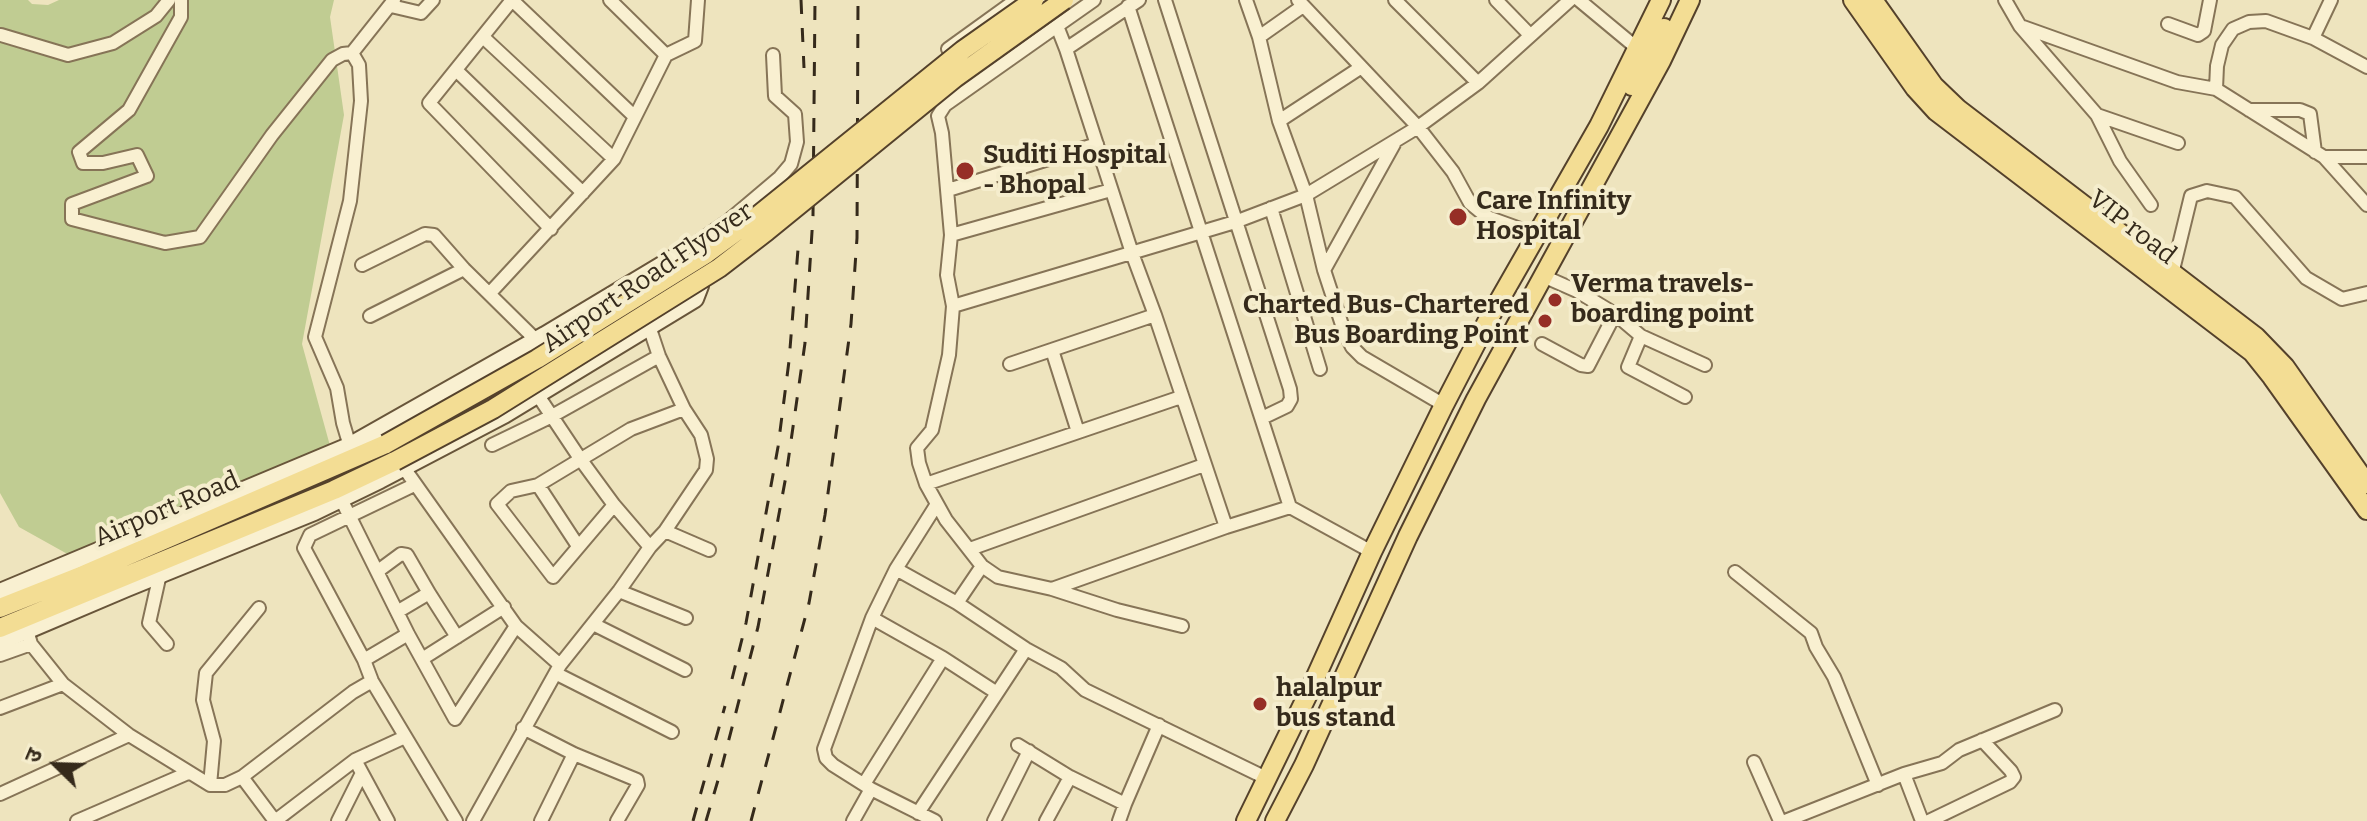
<!DOCTYPE html>
<html>
<head>
<meta charset="utf-8">
<style>
  body { margin:0 }
  #map { position:relative; width:2367px; height:821px; overflow:hidden; background:#eee4be; font-family:Bitter,"Noto Sans Devanagari",serif }
  canvas { display:block }
  .north { position:absolute; left:16px; top:725px; width:80px; height:80px; -webkit-text-stroke:6px #f5edcd; paint-order:stroke; rotate:293deg; font-size:22px; font-weight:700; line-height:32px; text-align:center; color:#352a1b }
  .north::after { content:''; display:block; margin:auto; width:28px; height:36px; background:#352a1b; clip-path:polygon(50% 0,100% 100%,50% 72%,0 100%) }
</style>
</head>
<body>
<div id="map">
<canvas width="2367" height="821"></canvas>
<div class="north">उ</div>
</div>
<script>
const ctx = document.querySelector('canvas').getContext('2d');
ctx.lineJoin = 'round';
function paint(path, color) { ctx.fillStyle = color; ctx.fill(path, 'evenodd'); }
const poly = rows => new Path2D(rows.map(r => 'M' + r).join(''));
function strokePath(path, color, width, dash) { ctx.strokeStyle = color; ctx.lineWidth = width; ctx.lineCap = dash ? 'butt' : 'round'; ctx.setLineDash(dash || []); ctx.stroke(path); }
function write(font, color, halo, rows, align = 'center') {
  ctx.font = font + ' Bitter,serif'; ctx.lineWidth = 8; ctx.setLineDash([]); ctx.textBaseline = 'middle'; ctx.strokeStyle = halo; ctx.fillStyle = color; for (const [text, x, y, turn = 0] of rows) {
    ctx.save(); ctx.translate(x, y); ctx.rotate((+turn || 0) * Math.PI / 180); ctx.textAlign = isNaN(turn) ? turn : align; if (halo) ctx.strokeText(text, 0, 0); ctx.fillText(text, 0, 0); ctx.restore();
  }
}
paint(poly([
  [0,0,28,0,32,4,48,5,59,0,334,0,330,17,344,115,302,344,332,453,71,556,19,527,0,493]
]), '#c0cc92');
const street = poly([
  [181,0,181,17,129,110,79,152,83,163,103,163,137,155,147,176,72,204,72,219,165,243,200,237,272,135,332,60,343,54,352,53,394,0],
  [512,0,429,103,551,229],
  [512,0,635,117],
  [610,0,666,55],
  [1139,0,1066,49,1057,26,945,105,938,116,942,133,951,235,947,275,953,306,949,355,932,430,917,448,919,463,926,484,946,520,982,566,998,577,1052,589,1117,610,1182,626],
  [1165,0,1290,389,1291,399,1287,406,1262,418],
  [1246,0,1259,37,1279,121,1306,195,1324,270,1344,331,1352,347,1362,357,1444,405],
  [1298,0,1418,127,1453,172,1470,203,1487,217,1523,230,1534,238],
  [1395,0,1478,83],
  [1496,0,1530,35],
  [1579,0,1638,49],
  [2005,0,2020,26,2097,115,2120,161,2151,205],
  [391,6,421,13,433,0],
  [1128,6,1290,507,1372,552],
  [2168,24,2198,35,2204,31,2210,0],
  [1057,26,1094,0],
  [2023,27,2177,82,2216,89],
  [1,35,68,55,113,43,156,16,169,0],
  [483,37,614,159],
  [1259,37,1303,6],
  [2313,38,2331,0],
  [948,49,1016,0],
  [1066,49,1132,253,1155,315,1226,527],
  [2367,67,2313,38,2266,21,2249,22,2233,29,2222,45,2217,66,2216,89,2324,157,2367,205],
  [457,71,583,193],
  [2249,110,2300,110,2310,114,2315,152],
  [2097,115,2178,143],
  [1279,121,1360,68],
  [2324,157,2367,157],
  [948,190,1097,144],
  [1271,208,1320,369],
  [951,235,1111,190],
  [680,254,728,221,780,177,791,164,797,142,795,114,775,96,773,55],
  [362,265,425,234,434,235,464,269,536,340],
  [1324,270,1394,144],
  [2172,274,2191,196,2207,191,2235,197,2306,278,2342,299,2367,293],
  [1543,276,1577,291,1615,314,1641,336,1705,365],
  [490,293,614,159,666,55,695,41,698,0],
  [953,306,1235,222,1306,195,1418,127,1478,83,1570,0],
  [370,316,464,269],
  [1641,336,1628,367,1685,397],
  [1542,344,1581,365,1588,366,1615,314],
  [1052,350,1078,432],
  [1010,364,1155,315],
  [537,394,581,460,614,505,650,547],
  [492,445,552,416,659,356],
  [352,453,343,423,337,388,315,337,350,201,361,101,359,65,352,53],
  [404,468,516,626,560,665],
  [926,484,1181,397],
  [414,485,310,535,304,548,364,660,372,681,456,821],
  [538,485,578,546],
  [341,499,408,634,455,719,516,626],
  [614,505,553,577,497,504,511,491,538,485,631,429,684,409],
  [665,531,709,550],
  [970,549,1204,465],
  [896,569,957,603,1026,649,1061,668,1085,690,1268,779],
  [378,571,401,554,407,555,429,593,397,612],
  [1735,572,1811,633,1816,647,1834,677,1878,785],
  [160,574,149,623,167,644],
  [1052,589,1226,527,1290,507],
  [619,591,686,618],
  [429,593,457,637],
  [957,603,982,566],
  [872,618,943,658,997,693],
  [593,624,685,670],
  [26,626,31,644,63,684,129,735,210,785,225,785,242,777,353,692,372,681],
  [0,655,31,644],
  [422,659,504,607],
  [364,660,408,634],
  [557,674,672,732],
  [0,708,63,684],
  [523,728,574,754,637,780,638,785,617,821],
  [1018,745,1070,777,1125,804,1119,821],
  [355,760,388,821],
  [1754,762,1780,821],
  [242,777,275,821],
  [864,784,943,658],
  [210,785,214,741,203,700,206,673,259,608],
  [0,794,129,735],
  [1125,804,1159,725],
  [918,813,1026,649],
  [77,821,188,773],
  [275,821,355,760,405,737],
  [338,821,362,773],
  [473,821,560,665,619,591,650,547,665,531,706,470,707,459,701,435,684,409,659,356,649,326],
  [541,821,574,754],
  [853,821,871,789],
  [935,821,871,789,833,765,826,758,824,749,872,618,896,569,937,504],
  [994,821,1029,751],
  [1046,821,1070,777],
  [1785,821,1904,774],
  [1922,821,1904,774,1942,763,1959,750,2055,710],
  [1929,821,2010,782,2014,777,2011,771,1982,740]
]);
const secondary = poly([
  [0,592,349,446,545,335,680,254,689,257,700,286,695,299,504,415,380,480,314,512,127,588,0,642]
]);
const primary = poly([
  [1853,0,1915,88,1936,111,2252,352,2272,377,2367,510],
  [1873,0,1934,86,1958,109,2256,337,2285,367,2367,484],
  [1632,86,1664,28],
  [0,608,83,575,386,444],
  [0,628,334,490,395,461],
  [1246,821,1309,692,1372,552,1444,405,1488,320,1599,126,1661,0],
  [1275,821,1304,765,1408,536,1476,399,1661,61,1690,0]
]);
strokePath(street, '#867457', 16);
strokePath(secondary, '#68553a', 20);
strokePath(primary, '#54412b', 22);
strokePath(street, '#f9f0d1', 12);
strokePath(secondary, '#f9f0d1', 16);
strokePath(primary, '#f3dd94', 18);
strokePath(poly([
  [801,0,804,68],
  [732,679,746,623,778,447,789,361,799,237],
  [693,821,725,706],
  [706,821,721,770,758,627,786,476,805,343,813,216,815,0],
  [751,821,809,603,825,515,851,324,857,238,858,0]
]), '#352a1b', 3, [14, 14]);
const primaryBridge = poly([
  [386,444,537,359,706,254,751,221,963,50,1034,0],
  [395,461,493,409,719,268,767,231,955,78,1064,0]
]);
strokePath(primaryBridge, '#54412b', 22, []);
strokePath(primaryBridge, '#f3dd94', 18);
for (const [x, y, r, color] of [
  [965,171,10,"#962e26"],
  [1458,217,10,"#962e26"],
  [1555,300,8,"#962e26"],
  [1545,321,8,"#962e26"],
  [1260,704,8,"#962e26"]
]) { const dot = new Path2D(); dot.arc(x, y, r, 0, 2 * Math.PI); ctx.fillStyle = color; ctx.fill(dot); strokePath(dot, '#f5edcd', 3); }
write('bold 26px', '#352a1b', '#f5edcd', [
  ["Suditi Hospital",983,156],
  ["- Bhopal",983,186],
  ["Care Infinity",1476,202],
  ["Hospital",1476,232],
  ["Verma travels-",1571,285],
  ["boarding point",1571,315],
  ["Charted Bus-Chartered",1529,306,"right"],
  ["Bus Boarding Point",1529,336,"right"],
  ["halalpur",1276,689],
  ["bus stand",1276,719]
], 'left');
write('26px', '#352a1b', '#f5edcd', [
  ["VIP road",2132,228,38],
  ["Airport Road Flyover",648,278,-34],
  ["Airport Road",167,510,-23]
]);
</script>
</body>
</html>
